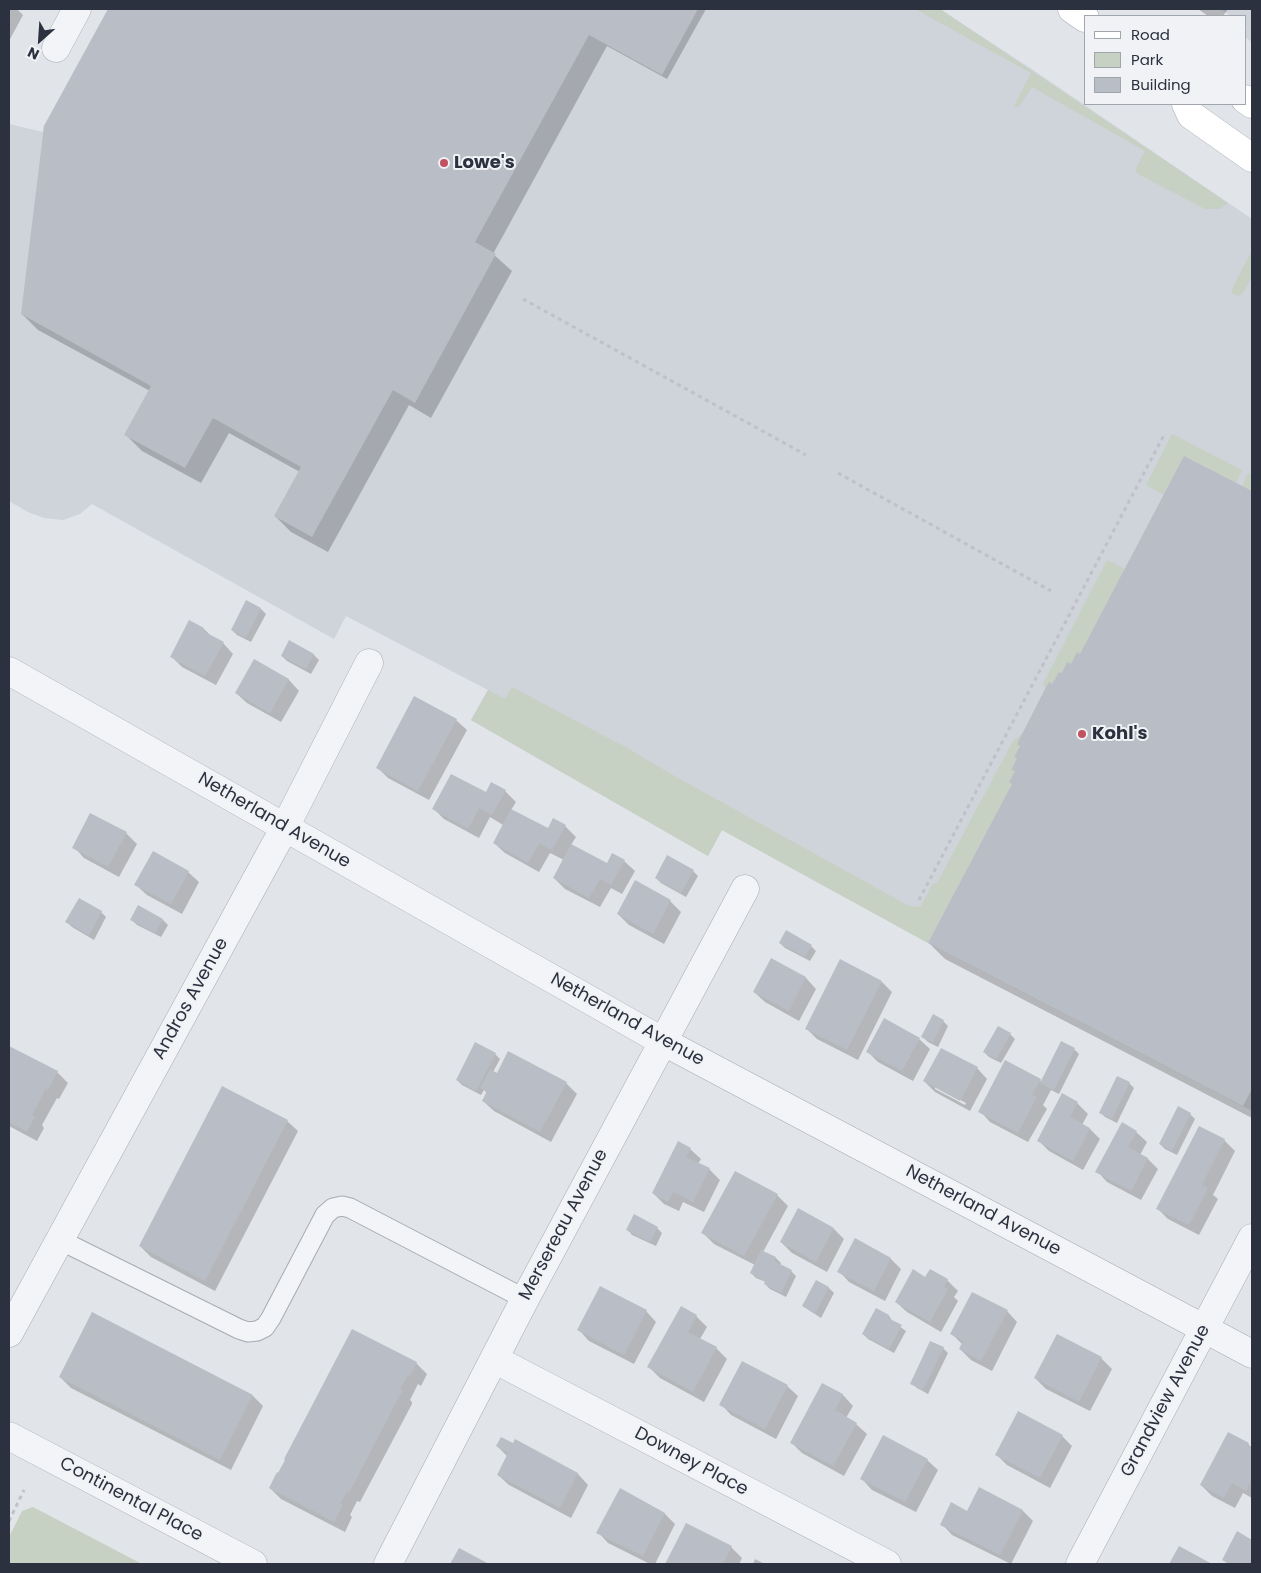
<!DOCTYPE html>
<html>
<head>
<meta charset="utf-8">
<style>
  body { margin:0 }
  #map { position:relative; width:1261px; height:1573px; overflow:hidden; background:#e1e4e8; font-family:Poppins,sans-serif }
  canvas { display:block }
  .frame { position:absolute; inset:0; border:10px solid #2b313e; pointer-events:none }
  .legend { position:absolute; left:1084px; top:15px; width:162px; height:90px; box-sizing:border-box; background:#f0f2f6; border:1px solid #a1a5ac; margin:0; padding:6px 9px; list-style:none; font-size:15px; color:#2b313e }
  .legend li { display:flex; align-items:center; gap:10px; height:25px }
  .legend b { width:25px; border:1px solid #a1a5ac }
  .north { position:absolute; left:15px; top:15px; width:50px; height:50px; -webkit-text-stroke:4px #f0f2f6; paint-order:stroke; rotate:206deg; font-size:14px; font-weight:700; line-height:20px; text-align:center; color:#2b313e }
  .north::after { content:''; display:block; margin:auto; width:18px; height:22px; background:#2b313e; clip-path:polygon(50% 0,100% 100%,50% 72%,0 100%) }
</style>
</head>
<body>
<div id="map">
<canvas width="1261" height="1573"></canvas>
<div class="frame"></div>
<ul class="legend">
<li><b style="height:6px;background:#fff"></b>Road</li>
<li><b style="height:14px;background:#c6d1c3"></b>Park</li>
<li><b style="height:14px;background:#b9bdc5"></b>Building</li>
</ul>
<div class="north">N</div>
</div>
<script>
const ctx = document.querySelector('canvas').getContext('2d');
ctx.lineJoin = 'round';
function paint(path, color) { ctx.fillStyle = color; ctx.fill(path, 'evenodd'); }
const poly = rows => new Path2D(rows.map(r => 'M' + r).join(''));
function strokePath(path, color, width, dash) { ctx.strokeStyle = color; ctx.lineWidth = width; ctx.lineCap = dash ? 'butt' : 'round'; ctx.setLineDash(dash || []); ctx.stroke(path); }
function write(font, color, halo, rows, align = 'center') {
  ctx.font = font + ' Poppins,sans-serif'; ctx.lineWidth = 4; ctx.setLineDash([]); ctx.textBaseline = 'middle'; ctx.strokeStyle = halo; ctx.fillStyle = color; for (const [text, x, y, turn = 0] of rows) {
    ctx.save(); ctx.translate(x, y); ctx.rotate((+turn || 0) * Math.PI / 180); ctx.textAlign = isNaN(turn) ? turn : align; if (halo) ctx.strokeText(text, 0, 0); ctx.fillText(text, 0, 0); ctx.restore();
  }
}
paint(poly([
  [108,9,940,9,1036,72,1252,219,1252,1111,928,943,722,830,708,856,471,720,488,690,346,616,334,639,92,504,80,514,63,520,44,518,28,512,9,501,9,124,43,132,44,126],
  [1220,9,1252,9,1252,42,1245,37,1245,30,1247,27,1245,26,1245,16,1231,16]
]), '#cfd3da');
paint(poly([
  [915,9,940,9,1228,203,1220,209,1205,209,1138,174,1135,170,1145,151,1032,87,1020,106,1015,107,1015,104,1031,73],
  [1252,250,1252,277,1243,293,1238,296,1235,295,1232,293,1232,289],
  [1172,434,1242,470,1236,483,1184,456,1164,495,1146,485],
  [1248,473,1252,475,1252,491,1242,486],
  [1107,560,1125,569,1080,654,1077,653,1071,664,1067,663,1062,673,1059,672,1052,684,1045,689,1043,684],
  [512,687,629,749,671,774,909,906,920,907,933,884,937,883,1013,741,1022,734,1020,746,1014,756,1017,758,1011,769,1015,771,1009,782,1012,784,928,943,722,830,708,856,471,720,488,690,505,699],
  [33,1507,142,1564,9,1564,9,1537,22,1511]
]), '#c6d1c3');
paint(poly([
  [9,9,17,9,23,15,9,41],
  [109,9,706,9,667,79,607,46,493,254,512,271,431,418,409,405,328,552,291,532,275,516,300,472,229,433,201,483,142,451,126,435,150,391,38,330,22,314,45,126],
  [1198,9,1228,9,1223,16,1208,16],
  [1184,458,1252,493,1252,1118,945,959,929,943,1013,785,1016,772,1013,769,1053,686,1081,656],
  [247,602,261,609,266,614,251,642,237,635,232,630],
  [204,629,212,637,223,643,233,654,216,685,182,667,171,656],
  [290,642,314,655,319,660,311,674,287,661,282,656],
  [254,661,289,680,299,691,281,722,247,703,236,693],
  [456,720,467,730,429,800,388,778,378,768],
  [505,791,516,802,511,810,548,830,565,826,576,837,571,845,607,865,624,861,635,871,622,894,611,888,600,907,565,889,554,878,564,860,550,853,539,872,505,853,494,843,503,825,490,817,479,838,444,819,434,809,486,794],
  [91,814,126,833,137,844,119,877,84,858,74,847],
  [693,871,698,876,686,897,661,883,656,878],
  [188,872,199,882,182,914,147,895,136,885],
  [79,900,101,912,106,917,94,940,72,927,67,922],
  [670,901,681,912,664,944,629,925,618,914],
  [138,907,163,920,168,925,161,937,137,925,132,920],
  [780,943,811,946,816,951,810,961,785,948],
  [771,960,806,978,816,989,799,1021,765,1002,754,992],
  [882,982,892,992,858,1060,817,1039,807,1029],
  [943,1021,948,1026,938,1047,928,1042,923,1037],
  [1010,1034,1015,1039,1001,1063,989,1057,984,1052],
  [919,1039,930,1049,913,1081,878,1062,868,1052],
  [9,1047,57,1072,68,1083,59,1099,57,1098,42,1125,44,1128,37,1141,9,1126],
  [1074,1049,1079,1054,1059,1094,1051,1090,1043,1105,1047,1109,1028,1142,990,1122,980,1111,1040,1080,1042,1082],
  [495,1054,500,1059,493,1072,497,1074,566,1083,577,1094,551,1142,494,1111,483,1101,487,1093,484,1090,481,1095,462,1085,457,1080],
  [977,1068,987,1079,970,1111,935,1092,924,1081],
  [935,1086,966,1103,965,1105,935,1089],
  [1117,1077,1129,1083,1134,1088,1117,1123,1105,1117,1100,1112],
  [1063,1095,1077,1103,1088,1114,1082,1125,1090,1129,1100,1139,1083,1170,1049,1151,1038,1140],
  [1190,1114,1195,1119,1177,1155,1165,1149,1160,1144],
  [287,1121,298,1131,215,1291,151,1257,140,1246],
  [1199,1127,1224,1140,1235,1151,1213,1195,1218,1199,1199,1235,1168,1219,1158,1209],
  [1136,1132,1147,1142,1140,1155,1148,1159,1158,1169,1141,1200,1107,1182,1097,1171],
  [690,1149,701,1159,698,1164,709,1169,720,1180,704,1212,683,1202,679,1211,664,1204,653,1193],
  [777,1195,788,1206,763,1252,776,1258,781,1263,780,1265,791,1271,796,1276,786,1297,770,1289,765,1284,766,1282,756,1278,751,1273,755,1265,714,1244,703,1233],
  [657,1228,662,1233,656,1246,632,1235,628,1230],
  [834,1229,844,1239,827,1272,792,1253,781,1242],
  [856,1240,891,1259,901,1269,885,1301,849,1282,839,1271],
  [926,1278,947,1280,958,1291,954,1297,958,1301,941,1332,907,1312,896,1302],
  [816,1282,829,1288,834,1293,821,1318,803,1306],
  [876,1310,889,1316,893,1322,906,1331,894,1353,868,1339,863,1334],
  [646,1311,656,1322,634,1364,589,1341,579,1330],
  [1007,1311,1017,1322,992,1371,971,1360,960,1349,963,1345,952,1334],
  [696,1316,707,1327,700,1339,716,1348,727,1359,704,1402,660,1378,649,1367],
  [1057,1335,1101,1358,1112,1369,1090,1411,1046,1389,1035,1378],
  [943,1348,948,1353,928,1394,917,1388,912,1383],
  [416,1363,427,1374,421,1386,418,1384,410,1400,412,1402,412,1404,360,1502,357,1501,350,1515,352,1517,345,1532,281,1499,270,1488],
  [60,1377,253,1396,263,1406,231,1470,71,1388],
  [823,1385,843,1395,853,1406,846,1418,856,1424,867,1434,844,1476,802,1453,791,1442],
  [787,1386,798,1396,776,1439,731,1415,721,1404],
  [1229,1433,1248,1444,1252,1448,1252,1498,1243,1493,1235,1508,1212,1496,1201,1485],
  [1062,1436,1072,1446,1050,1488,1007,1465,997,1455],
  [516,1441,578,1474,588,1485,571,1518,509,1485,498,1475,508,1457,497,1446,514,1445],
  [927,1460,938,1470,916,1512,872,1490,862,1479],
  [620,1490,665,1514,675,1524,655,1564,650,1564,608,1543,598,1532],
  [1023,1511,1033,1521,1011,1564,952,1535,942,1524,968,1512],
  [687,1524,731,1547,742,1558,739,1564,666,1564],
  [1238,1533,1252,1541,1252,1564,1228,1564,1224,1560]
]), '#0003');
paint(poly([
  [108,9,698,9,662,75,589,35,475,242,496,254,415,403,393,390,312,537,274,516,301,467,213,418,185,468,124,435,151,386,21,314,44,126],
  [1184,456,1252,491,1252,1089,1243,1106,928,943,1012,784,1009,782,1015,771,1011,770,1017,758,1014,757,1020,746,1017,744,1045,689,1049,682,1052,684,1059,672,1062,673,1067,662,1071,664,1077,652,1080,654],
  [246,600,261,608,246,638,231,630],
  [189,620,204,628,203,631,224,642,205,676,170,657],
  [289,640,314,654,306,669,281,656],
  [254,659,289,679,270,713,235,693],
  [414,696,457,719,418,791,376,768],
  [451,774,486,792,491,782,506,790,492,815,479,808,468,829,432,809],
  [511,809,548,828,553,818,566,825,552,850,539,843,528,863,493,843],
  [90,813,127,832,108,867,72,848],
  [571,844,607,863,612,853,625,860,611,885,600,879,589,898,553,878],
  [153,851,189,871,171,904,134,885],
  [667,855,694,870,681,893,655,878],
  [635,880,671,900,653,934,617,914],
  [79,898,102,911,89,935,65,922],
  [138,905,163,919,155,933,130,920],
  [786,930,812,945,805,957,779,943],
  [771,958,806,977,789,1011,753,992],
  [840,959,882,981,847,1050,805,1029],
  [933,1014,944,1020,933,1043,921,1037],
  [884,1018,920,1038,902,1071,866,1052],
  [998,1026,1011,1033,996,1059,983,1052],
  [1061,1041,1075,1048,1054,1090,1040,1083],
  [475,1042,496,1053,476,1091,456,1080],
  [9,1046,58,1071,48,1090,46,1088,40,1100,32,1115,35,1116,27,1132,9,1122],
  [941,1048,978,1067,960,1101,923,1081],
  [508,1051,567,1082,540,1132,482,1101,487,1091,480,1088,490,1069,497,1073],
  [1005,1060,1041,1079,1032,1095,1037,1097,1018,1133,978,1112],
  [1117,1076,1130,1082,1112,1119,1099,1113],
  [222,1086,288,1120,205,1281,139,1246],
  [1062,1093,1078,1102,1070,1117,1090,1128,1073,1161,1037,1141],
  [1178,1106,1191,1113,1172,1151,1159,1144],
  [1122,1122,1137,1131,1128,1147,1148,1158,1131,1191,1095,1172],
  [1199,1126,1225,1139,1202,1185,1208,1188,1189,1225,1156,1209],
  [678,1141,691,1148,686,1157,710,1168,693,1202,673,1192,668,1202,652,1193],
  [735,1171,778,1194,744,1256,701,1233],
  [798,1208,834,1228,816,1262,780,1242],
  [634,1214,658,1227,650,1242,626,1230],
  [855,1238,891,1258,874,1291,837,1272],
  [761,1250,776,1257,774,1261,792,1270,781,1293,764,1284,765,1281,750,1273],
  [913,1269,925,1277,930,1269,948,1279,944,1287,948,1289,930,1322,895,1302],
  [816,1280,829,1287,815,1314,802,1306],
  [600,1286,647,1310,624,1355,577,1330],
  [972,1292,1008,1310,981,1361,959,1349,963,1341,950,1334],
  [681,1306,697,1315,688,1332,717,1347,693,1392,647,1367],
  [876,1308,889,1315,888,1318,902,1325,889,1349,862,1334],
  [92,1312,253,1395,220,1460,59,1377],
  [352,1329,417,1362,410,1376,408,1375,400,1389,403,1390,401,1393,349,1493,347,1492,340,1504,343,1505,334,1522,269,1488,277,1472,278,1473,285,1460,284,1459],
  [1057,1334,1102,1357,1079,1402,1034,1378],
  [930,1341,944,1347,923,1390,910,1384],
  [742,1361,788,1385,765,1429,719,1405],
  [822,1383,843,1394,835,1410,857,1423,833,1466,790,1443],
  [1018,1411,1063,1435,1040,1478,995,1455],
  [1228,1432,1249,1443,1247,1446,1252,1449,1252,1479,1246,1491,1232,1483,1224,1498,1200,1485],
  [883,1435,928,1459,905,1502,860,1479],
  [501,1437,513,1443,515,1439,578,1473,560,1508,497,1475,508,1453,496,1446],
  [979,1487,1023,1510,1000,1555,940,1525,951,1502,967,1511],
  [620,1488,665,1513,643,1556,596,1533],
  [686,1523,732,1546,723,1564,665,1564],
  [1237,1531,1252,1540,1252,1564,1230,1564,1222,1560],
  [1179,1546,1212,1564,1169,1564],
  [459,1548,489,1564,450,1564],
  [755,1559,765,1564,753,1564]
]), '#b9bdc5');
const lane = poly([
  [60,1240,239,1329,248,1332,257,1331,265,1327,271,1318,325,1215,333,1208,342,1206,350,1208,525,1299]
]);
const street = poly([
  [56,48,77,9],
  [9,671,662,1041,1252,1354],
  [9,1333,285,827,369,663],
  [494,1359,887,1564],
  [9,1436,253,1564],
  [388,1564,525,1299,745,889],
  [1080,1564,1252,1238]
]);
const secondary = poly([
  [1072,9,1085,18],
  [1245,99,1252,104],
  [1186,104,1191,115,1252,158]
]);
strokePath(lane, '#a7abb2', 21);
strokePath(street, '#a7abb2', 29);
strokePath(secondary, '#a7abb2', 29);
strokePath(poly([
  [523,299,806,455],
  [838,473,1051,591],
  [919,900,1164,435],
  [9,1521,24,1490]
]), '#bfc1c7', 3, [4, 4]);
strokePath(lane, '#f3f4f7', 19);
strokePath(street, '#f3f4f7', 28);
strokePath(secondary, '#fff', 28);
for (const [x, y, r, color] of [
  [444,163,5,"#c1525f"],
  [1082,734,5,"#c1525f"]
]) { const dot = new Path2D(); dot.arc(x, y, r, 0, 2 * Math.PI); ctx.fillStyle = color; ctx.fill(dot); strokePath(dot, '#f0f2f6', 2); }
write('bold 18px', '#2b313e', '#f0f2f6', [
  ["Lowe's",454,163],
  ["Kohl's",1092,734]
], 'left');
write('18px', '#2b313e', '#f0f2f6', [
  ["Netherland Avenue",274,821,30],
  ["Andros Avenue",191,999,-61],
  ["Netherland Avenue",627,1020,29],
  ["Netherland Avenue",983,1211,28],
  ["Mersereau Avenue",564,1225,-62],
  ["Grandview Avenue",1166,1401,-62],
  ["Downey Place",691,1462,28],
  ["Continental Place",131,1500,28]
]);
</script>
</body>
</html>
